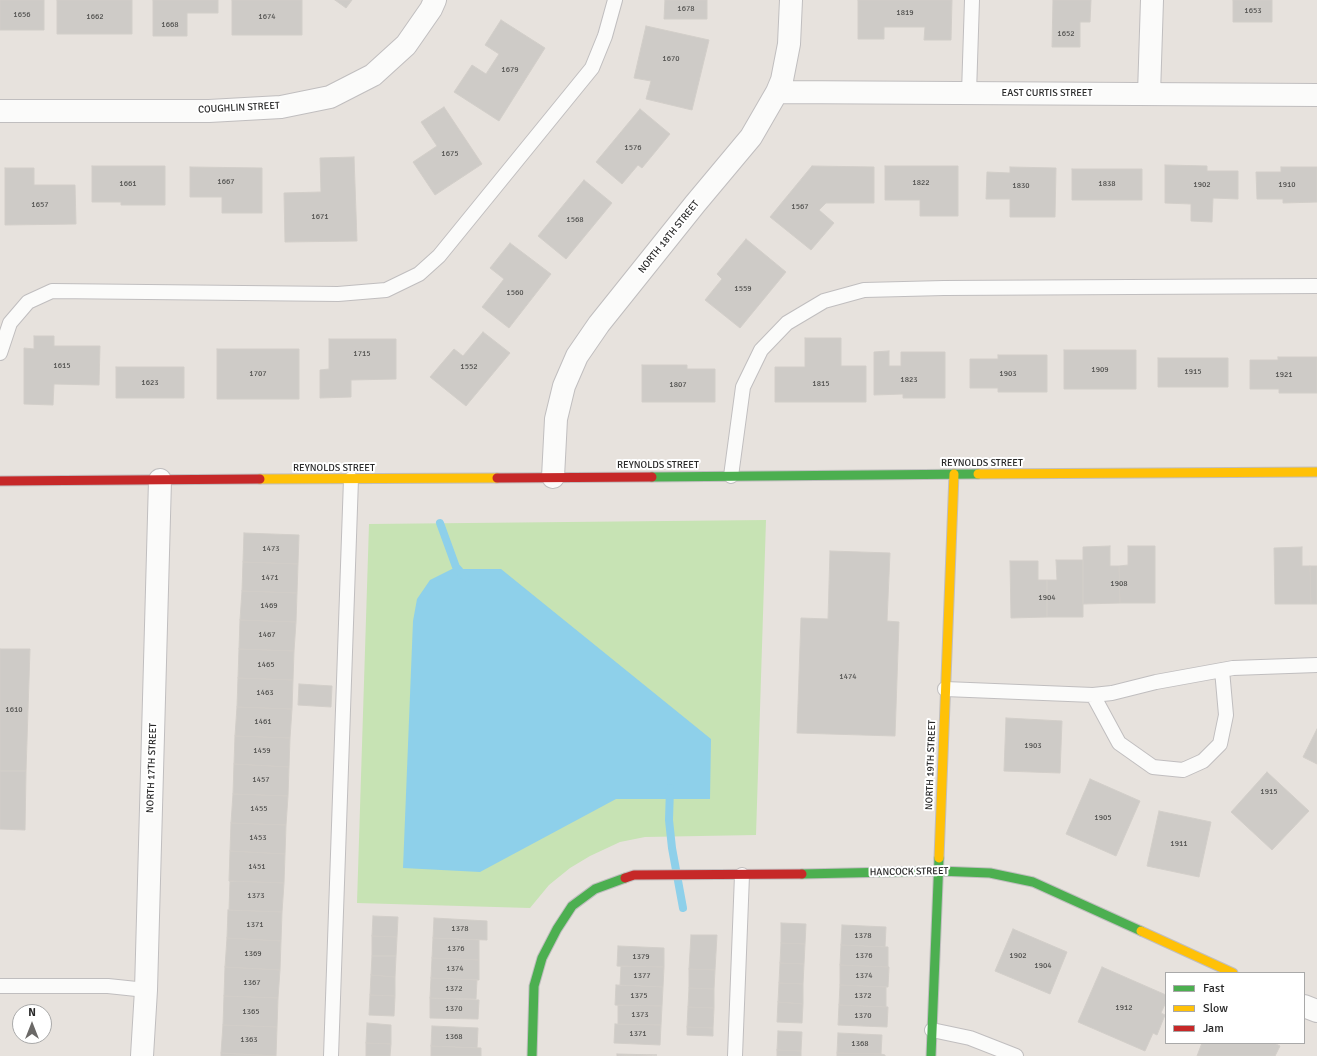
<!DOCTYPE html>
<html>
<head>
<meta charset="utf-8">
<style>
  body { margin:0 }
  #map { position:relative; width:1317px; height:1056px; overflow:hidden; background:#e7e2dd; font-family:Signika,sans-serif }
  canvas { display:block }
  .legend { position:absolute; left:1165px; top:972px; width:140px; height:72px; box-sizing:border-box; background:#fff; border:1px solid #a9a9a9; margin:0; padding:5px 7px; list-style:none; font-size:12px; color:#282828 }
  .legend li { display:flex; align-items:center; gap:8px; height:20px }
  .legend b { width:20px; border:1px solid #a9a9a9 }
  .north { position:absolute; left:12px; top:1004px; width:40px; height:40px; box-sizing:border-box; background:#fff; border:1px solid #a9a9a9; border-radius:50%; rotate:0deg; font-size:11px; font-weight:700; line-height:16px; text-align:center; color:#282828 }
  .north::after { content:''; display:block; margin:auto; width:14px; height:18px; background:#6b6967; clip-path:polygon(50% 0,100% 100%,50% 72%,0 100%) }
</style>
</head>
<body>
<div id="map">
<canvas width="1317" height="1056"></canvas>
<ul class="legend">
<li><b style="height:5px;background:#4caf50"></b>Fast</li>
<li><b style="height:5px;background:#ffc107"></b>Slow</li>
<li><b style="height:5px;background:#c62828"></b>Jam</li>
</ul>
<div class="north">N</div>
</div>
<script>
const ctx = document.querySelector('canvas').getContext('2d');
ctx.lineJoin = 'round';
function paint(path, color) { ctx.fillStyle = color; ctx.fill(path, 'evenodd'); }
const poly = rows => new Path2D(rows.map(r => 'M' + r).join(''));
function strokePath(path, color, width, dash) { ctx.strokeStyle = color; ctx.lineWidth = width; ctx.lineCap = dash ? 'butt' : 'round'; ctx.setLineDash(dash || []); ctx.stroke(path); }
function write(font, color, halo, rows, align = 'center') {
  ctx.font = font + ' Signika,sans-serif'; ctx.lineWidth = 4; ctx.setLineDash([]); ctx.textBaseline = 'middle'; ctx.strokeStyle = halo; ctx.fillStyle = color; for (const [text, x, y, turn = 0] of rows) {
    ctx.save(); ctx.translate(x, y); ctx.rotate((+turn || 0) * Math.PI / 180); ctx.textAlign = isNaN(turn) ? turn : align; if (halo) ctx.strokeText(text, 0, 0); ctx.fillText(text, 0, 0); ctx.restore();
  }
}
paint(poly([
  [766,520,756,835,645,837,620,842,590,856,570,868,549,885,530,908,357,903,369,524]
]), '#c7e3b4');
paint(poly([
  [452,569,501,569,711,739,710,799,616,799,480,872,403,868,413,621,417,599,430,580]
]), '#8ed0ea');
strokePath(poly([
  [440,523,456,567,465,577],
  [670,788,669,820,672,848,683,908]
]), '#8ed0ea', 8);
const building = poly([
  [0,0,44,0,44,30,0,30,0,0],
  [57,0,132,0,132,34,57,34,57,0],
  [153,0,218,0,218,13,187,13,187,36,153,36,153,0],
  [232,0,302,0,302,35,232,35,232,0],
  [335,0,352,0,346,8,335,0],
  [665,0,707,0,707,19,664,19,665,0],
  [858,0,952,0,951,40,924,40,925,27,884,27,884,39,858,39,858,0],
  [1053,0,1091,0,1090,22,1080,22,1080,47,1052,47,1053,0],
  [1233,0,1272,0,1272,22,1233,22,1233,0],
  [501,20,545,48,499,121,454,92,472,65,486,74,499,54,485,45,501,20],
  [646,26,709,40,692,110,646,99,651,81,634,78,646,26],
  [444,107,482,164,435,195,413,162,437,146,421,122,444,107],
  [640,109,670,134,642,168,638,165,622,184,596,162,640,109],
  [354,157,357,241,285,242,284,193,321,192,320,158,354,157],
  [1165,165,1207,166,1207,171,1238,171,1238,199,1213,198,1212,222,1191,221,1191,204,1165,203,1165,165],
  [92,166,165,166,165,205,121,205,121,202,92,202,92,166],
  [812,166,874,167,874,203,826,203,819,210,834,223,811,250,770,217,812,166],
  [885,166,958,166,958,216,920,216,920,200,885,200,885,166],
  [190,167,262,168,262,213,222,213,222,197,190,197,190,167],
  [1010,167,1056,168,1055,217,1010,217,1010,199,986,199,987,172,1010,173,1010,167],
  [1281,167,1317,167,1317,202,1283,203,1283,199,1257,199,1256,172,1281,172,1281,167],
  [5,168,34,168,34,185,75,185,76,224,5,225,5,168],
  [1072,169,1142,169,1142,200,1072,200,1072,169],
  [584,180,612,203,566,259,538,236,584,180],
  [746,239,786,272,740,328,705,300,722,279,717,274,746,239],
  [510,243,551,274,509,328,482,307,504,279,490,268,510,243],
  [483,332,510,353,466,406,430,377,454,349,463,356,483,332],
  [34,336,54,336,54,346,100,346,99,385,54,384,53,405,24,404,24,348,34,349,34,336],
  [805,338,841,338,841,366,866,366,866,402,775,402,775,367,805,367,805,338],
  [329,339,396,339,396,379,351,380,351,397,320,398,320,370,329,369,329,339],
  [217,349,299,349,299,399,217,399,217,349],
  [1064,350,1136,350,1136,389,1064,389,1064,350],
  [889,351,889,366,901,366,901,352,945,352,945,398,903,398,903,394,874,395,874,352,889,351],
  [998,355,1047,355,1047,392,998,392,998,388,970,388,970,359,998,359,998,355],
  [1278,357,1317,357,1317,393,1279,393,1279,389,1250,389,1250,360,1278,360,1278,357],
  [1158,358,1228,358,1228,387,1158,387,1158,358],
  [642,365,687,365,687,369,715,369,715,402,642,402,642,365],
  [116,367,184,367,184,398,116,398,116,367],
  [244,533,299,535,298,564,243,562,244,533],
  [1110,546,1110,566,1119,566,1120,603,1083,604,1083,547,1110,546],
  [1128,546,1155,546,1155,603,1120,603,1119,566,1128,565,1128,546],
  [1302,547,1302,566,1310,566,1311,604,1275,604,1274,548,1302,547],
  [830,551,890,553,887,621,899,622,895,736,797,733,801,618,828,619,830,551],
  [1056,560,1083,560,1083,617,1047,617,1047,580,1057,580,1056,560],
  [1010,561,1038,561,1038,580,1047,580,1047,617,1011,618,1010,561],
  [243,562,298,564,297,593,242,591,243,562],
  [1310,566,1317,566,1317,604,1311,604,1310,566],
  [242,591,297,593,296,622,240,620,242,591],
  [240,620,296,622,294,651,239,649,240,620],
  [0,649,30,649,26,771,0,771,0,649],
  [239,649,294,651,293,680,238,678,239,649],
  [238,678,293,680,292,709,237,707,238,678],
  [299,684,332,686,331,707,298,705,299,684],
  [237,707,292,709,290,738,235,736,237,707],
  [1006,718,1062,721,1060,773,1004,771,1006,718],
  [1317,729,1317,764,1303,757,1317,729],
  [235,736,290,738,289,767,234,764,235,736],
  [234,764,289,767,288,796,233,794,234,764],
  [0,771,26,771,25,830,0,829,0,771],
  [1267,772,1309,811,1272,850,1231,812,1267,772],
  [1090,779,1140,801,1116,856,1066,834,1090,779],
  [233,794,288,796,286,825,231,823,233,794],
  [1159,811,1211,822,1199,877,1147,866,1159,811],
  [231,823,286,825,285,854,230,851,231,823],
  [230,851,285,854,284,883,229,881,230,851],
  [230,881,284,883,282,912,229,910,230,881],
  [228,910,282,912,281,941,227,938,228,910],
  [373,916,398,917,397,937,372,936,373,916],
  [434,918,487,921,487,940,433,938,434,918],
  [781,923,806,924,805,944,781,943,781,923],
  [842,925,886,927,885,947,841,945,842,925],
  [1013,929,1067,952,1050,994,995,971,1013,929],
  [691,935,717,935,715,970,689,969,691,935],
  [372,936,397,937,396,956,372,956,372,936],
  [227,938,281,941,280,970,225,967,227,938],
  [433,938,479,940,479,960,432,958,433,938],
  [781,943,805,944,804,964,780,963,781,943],
  [841,945,888,947,888,967,840,965,841,945],
  [618,946,664,948,664,967,617,966,618,946],
  [372,956,396,956,395,977,371,975,372,956],
  [432,958,479,960,479,980,431,978,432,958],
  [780,963,804,964,803,984,779,983,780,963],
  [840,965,889,967,888,987,840,985,840,965],
  [621,966,664,967,663,987,620,985,621,966],
  [225,967,280,970,278,998,224,996,225,967],
  [1102,967,1166,995,1166,1002,1161,1013,1165,1015,1157,1035,1153,1033,1145,1051,1078,1022,1102,967],
  [689,969,715,970,714,989,689,988,689,969],
  [371,975,395,977,395,996,370,995,371,975],
  [431,978,477,980,476,999,430,998,431,978],
  [779,983,803,984,803,1004,778,1002,779,983],
  [616,985,663,987,662,1006,615,1005,616,985],
  [840,985,886,987,886,1007,839,1005,840,985],
  [689,988,714,989,714,1008,688,1007,689,988],
  [370,995,395,996,394,1016,369,1015,370,995],
  [224,996,278,998,277,1027,223,1025,224,996],
  [430,998,479,1000,478,1019,430,1018,430,998],
  [778,1002,803,1004,802,1023,777,1022,778,1002],
  [618,1005,662,1006,661,1025,618,1024,618,1005],
  [839,1005,888,1007,887,1027,838,1025,839,1005],
  [688,1007,714,1008,713,1028,687,1027,688,1007],
  [367,1023,391,1025,391,1044,366,1043,367,1023],
  [615,1024,661,1025,660,1045,614,1043,615,1024],
  [223,1025,277,1027,276,1056,221,1053,223,1025],
  [432,1026,478,1028,477,1048,431,1046,432,1026],
  [687,1027,713,1028,713,1036,687,1035,687,1027],
  [778,1031,802,1032,801,1051,777,1050,778,1031],
  [838,1033,882,1035,881,1054,837,1053,838,1033],
  [366,1043,391,1044,390,1056,366,1056,366,1043],
  [1202,1043,1274,1043,1280,1046,1275,1056,1197,1056,1202,1043],
  [431,1046,481,1048,481,1056,431,1056,431,1046],
  [777,1050,801,1051,801,1056,777,1056,777,1050],
  [221,1053,276,1056,221,1056,221,1053],
  [837,1053,881,1054,885,1055,885,1056,837,1056,837,1053],
  [617,1054,657,1055,617,1056,617,1054]
]);
paint(building, '#cecbc7');
strokePath(building, '#d2cec9', 1);
const lane = poly([
  [969,93,972,0],
  [0,353,10,323,28,302,52,291,338,294,386,290,419,274,439,256,592,68,605,36,615,0],
  [731,476,743,387,761,350,787,323,824,301,864,290,944,288,1317,286],
  [945,689,1093,695,1112,693,1156,682,1233,668,1317,665],
  [1093,695,1119,743,1153,767,1183,770,1203,761,1220,744,1226,715,1222,670],
  [0,986,108,986,146,990],
  [932,1030,970,1038,1016,1056],
  [331,1056,351,479],
  [735,1056,742,875]
]);
const street = poly([
  [777,92,1317,95],
  [1149,94,1152,0],
  [0,111,209,111,281,107,330,97,373,75,406,45,431,9,435,0],
  [553,477,556,419,564,386,577,356,599,324,695,204,751,137,777,92,782,80,789,44,791,0],
  [1304,1006,1317,1011],
  [142,1056,146,990,160,480]
]);
const fast = poly([
  [652,477,978,474],
  [802,874,938,871,990,873,1033,882,1141,931],
  [532,1056,534,986,542,958,557,929,572,906,595,889,625,878],
  [931,1056,939,858]
]);
const slow = poly([
  [978,474,1317,472],
  [260,479,497,478],
  [939,858,954,474],
  [1141,931,1233,973]
]);
const jam = poly([
  [497,478,652,477],
  [0,481,260,479],
  [625,878,634,875,802,874]
]);
strokePath(lane, '#c0bebf', 16);
strokePath(street, '#c0bebf', 24);
strokePath(fast, '#c0bebf', 11);
strokePath(slow, '#c0bebf', 11);
strokePath(jam, '#c0bebf', 11);
strokePath(lane, '#fbfbfa', 14);
strokePath(street, '#fbfbfa', 22);
strokePath(fast, '#4caf50', 9);
strokePath(slow, '#ffc107', 9);
strokePath(jam, '#c62828', 9);
write('8px', '#525250', null, [
  ["1678",686,9],
  ["1653",1253,11],
  ["1819",905,13],
  ["1656",22,15],
  ["1662",95,17],
  ["1674",267,17],
  ["1668",170,25],
  ["1652",1066,34],
  ["1670",671,59],
  ["1679",510,70],
  ["1576",633,148],
  ["1675",450,154],
  ["1667",226,182],
  ["1822",921,183],
  ["1661",128,184],
  ["1838",1107,184],
  ["1902",1202,185],
  ["1910",1287,185],
  ["1830",1021,186],
  ["1657",40,205],
  ["1567",800,207],
  ["1671",320,217],
  ["1568",575,220],
  ["1559",743,289],
  ["1560",515,293],
  ["1715",362,354],
  ["1615",62,366],
  ["1552",469,367],
  ["1909",1100,370],
  ["1915",1193,372],
  ["1707",258,374],
  ["1903",1008,374],
  ["1921",1284,375],
  ["1823",909,380],
  ["1623",150,383],
  ["1815",821,384],
  ["1807",678,385],
  ["1473",271,549],
  ["1471",270,578],
  ["1908",1119,584],
  ["1904",1047,598],
  ["1469",269,606],
  ["1467",267,635],
  ["1465",266,665],
  ["1474",848,677],
  ["1463",265,693],
  ["1610",14,710],
  ["1461",263,722],
  ["1903",1033,746],
  ["1459",262,751],
  ["1457",261,780],
  ["1915",1269,792],
  ["1455",259,809],
  ["1905",1103,818],
  ["1453",258,838],
  ["1911",1179,844],
  ["1451",257,867],
  ["1373",256,896],
  ["1371",255,925],
  ["1378",460,929],
  ["1378",863,936],
  ["1376",456,949],
  ["1369",253,954],
  ["1376",864,956],
  ["1902",1018,956],
  ["1379",641,957],
  ["1904",1043,966],
  ["1374",455,969],
  ["1377",642,976],
  ["1374",864,976],
  ["1367",252,983],
  ["1372",454,989],
  ["1375",639,996],
  ["1372",863,996],
  ["1912",1124,1008],
  ["1370",454,1009],
  ["1365",251,1012],
  ["1373",640,1015],
  ["1370",863,1016],
  ["1371",638,1034],
  ["1368",454,1037],
  ["1363",249,1040],
  ["1368",860,1044]
]);
write('10px', '#282828', '#fff', [
  ["EAST CURTIS STREET",1047,93],
  ["COUGHLIN STREET",239,108,-3],
  ["NORTH 18TH STREET",669,237,-51],
  ["REYNOLDS STREET",982,463],
  ["REYNOLDS STREET",658,465],
  ["REYNOLDS STREET",334,468],
  ["NORTH 19TH STREET",931,765,-88],
  ["NORTH 17TH STREET",152,768,-88],
  ["HANCOCK STREET",909,872,-1]
]);
</script>
</body>
</html>
